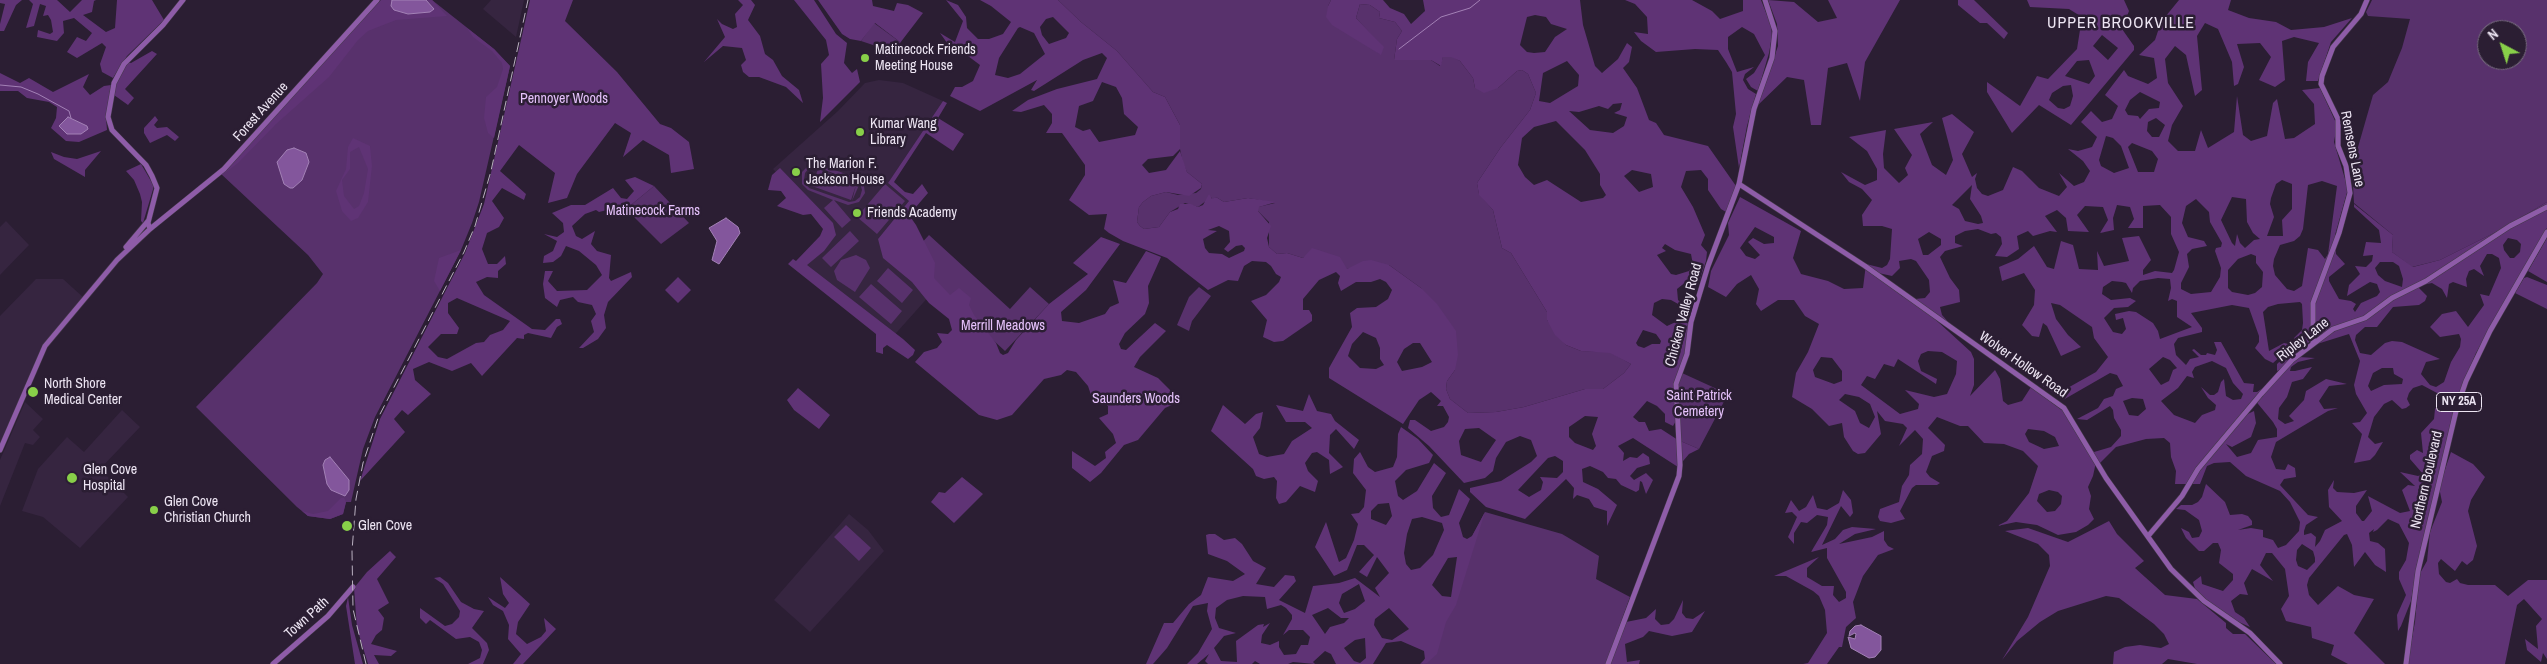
<!DOCTYPE html>
<html>
<head>
<meta charset="utf-8">
<style>
  body { margin:0 }
  #map { position:relative; width:2547px; height:664px; overflow:hidden; background:#2b1e33; font-family:"Archivo Narrow",sans-serif }
  canvas { display:block }
  .north { position:absolute; left:2477px; top:20px; width:50px; height:50px; box-sizing:border-box; background:#2b1e33; border:1px solid #796e80; border-radius:50%; rotate:320deg; font-size:14px; font-weight:700; line-height:20px; text-align:center; color:#ede5f3 }
  .north::after { content:''; display:block; margin:auto; width:18px; height:22px; background:#88cf49; clip-path:polygon(50% 0,100% 100%,50% 72%,0 100%) }
</style>
</head>
<body>
<div id="map">
<canvas width="2547" height="664"></canvas>
<div class="north">N</div>
</div>
<script>
const ctx = document.querySelector('canvas').getContext('2d');
ctx.lineJoin = 'round';
function paint(path, color) { ctx.fillStyle = color; ctx.fill(path, 'evenodd'); }
const poly = rows => new Path2D(rows.map(r => 'M' + r).join(''));
function strokePath(path, color, width, dash) { ctx.strokeStyle = color; ctx.lineWidth = width; ctx.lineCap = dash ? 'butt' : 'round'; ctx.setLineDash(dash || []); ctx.stroke(path); }
function write(font, color, halo, rows, align = 'center') {
  ctx.font = font + ' "Archivo Narrow",sans-serif'; ctx.lineWidth = 5; ctx.setLineDash([]); ctx.textBaseline = 'middle'; ctx.strokeStyle = halo; ctx.fillStyle = color; for (const [text, x, y, turn = 0] of rows) {
    ctx.save(); ctx.translate(x, y); ctx.rotate((+turn || 0) * Math.PI / 180); ctx.textAlign = isNaN(turn) ? turn : align; if (halo) ctx.strokeText(text, 0, 0); ctx.fillText(text, 0, 0); ctx.restore();
  }
}
paint(poly([
  [491,0,524,0,516,37,483,9],
  [879,80,903,83,943,101,888,183,909,201,878,239,931,294,889,341,792,266,821,237,827,225,773,169,838,111,865,83],
  [6,221,29,245,0,275,0,227],
  [36,279,63,279,84,298,47,343,0,451,0,316],
  [25,402,43,419,33,430,40,437,33,445,25,443,0,506,0,460],
  [122,410,140,427,100,469,128,497,80,548,43,517,22,511,38,469,67,437,84,452],
  [849,514,868,530,884,551,810,632,774,600]
]), '#362540');
paint(poly([
  [381,0,432,0,494,49,510,66,479,202,472,223,461,250,375,417,363,449,351,502,346,502,343,514,330,519,308,516,297,507,196,407,317,283,323,274,308,255,220,173],
  [1058,0,1331,0,1328,6,1370,47,1380,54,1383,47,1356,18,1360,4,1370,5,1380,12,1379,18,1395,22,1402,31,1397,39,1394,60,1431,60,1440,66,1443,57,1451,56,1460,61,1473,78,1475,88,1498,88,1517,71,1522,70,1528,74,1536,93,1530,110,1501,147,1477,183,1479,194,1493,210,1502,248,1511,253,1547,312,1547,320,1566,345,1581,351,1610,352,1631,364,1624,373,1603,389,1585,389,1524,407,1496,412,1468,413,1450,399,1446,389,1447,381,1455,370,1421,288,1389,265,1346,269,1308,255,1303,258,1287,253,1277,254,1269,247,1269,222,1258,211,1258,207,1275,203,1248,198,1224,202,1216,197,1212,200,1211,197,1198,207,1185,203,1170,212,1159,227,1144,229,1140,226,1137,222,1139,207,1143,202,1151,196,1166,192,1178,195,1196,193,1201,189,1202,184,1187,172,1183,163,1180,149,1180,125,1165,97,1153,92,1117,51,1081,22],
  [2372,0,2547,0,2547,202,2502,229,2440,260,2412,267,2392,252,2393,235,2354,203,2352,168,2373,95,2388,82,2402,48,2410,19,2368,16,2366,12],
  [2487,30,2517,30,2517,60,2487,60],
  [874,23,900,42,887,57,873,45,861,41],
  [812,162,863,180,865,193,859,202,848,205,834,200,851,220,842,228,824,208,833,200,808,190,802,184,802,172],
  [817,167,859,183,818,169,812,186,851,200,856,185,852,201,860,183,862,190,860,197,855,201,849,202,809,188,804,180,805,173,809,168],
  [885,184,905,201,877,234,857,217],
  [654,186,689,223,661,244,626,209],
  [850,231,859,241,831,267,822,258],
  [929,235,1010,309,1030,287,1049,304,1005,351,906,260],
  [856,255,866,260,870,268,855,292,837,280,834,271,841,260],
  [888,268,913,290,902,303,877,281],
  [871,284,902,311,891,324,859,297],
  [1199,287,1211,296,1192,321,1189,331,1177,325,1189,297],
  [1682,373,1728,394,1699,449,1678,440,1678,385],
  [1485,512,1562,534,1599,556,1596,579,1630,597,1606,664,1422,664,1454,602,1466,548],
  [846,525,871,548,859,561,834,537]
]), '#58316c');
paint(poly([
  [0,0,22,0,16,5,4,31,0,31,0,24,5,4,0,3],
  [29,0,57,0,70,12,82,0,96,0,94,1,92,12,83,15,106,32,115,28,117,0,152,0,164,20,127,56,113,78,102,72,100,64,106,47,102,43,77,58,67,52,77,37,86,41,92,33,74,18,63,21,64,33,57,41,37,37,38,30,50,34,53,32,51,20,48,15,43,16,46,6,40,4,34,26,26,28,33,4],
  [381,0,392,0,391,3,408,14,430,12,433,6,426,0,432,0,447,16,396,20,368,31,358,40,329,77,276,124,238,163,222,175,220,173],
  [530,0,573,0,565,21,617,72,660,124,671,128,689,142,694,169,671,173,669,155,643,140,623,157,631,133,615,123,577,174,567,198,548,203,555,173,519,145,500,171,526,194,524,200,502,188,492,201,504,218,499,227,487,233,482,249,488,264,497,264,505,256,506,264,498,271,498,278,487,277,476,282,484,295,532,329,545,330,556,319,560,319,562,324,557,327,551,338,528,333,524,335,524,339,517,338,482,376,471,363,452,371,429,362,413,369,415,380,431,394,408,415,402,410,394,419,405,432,360,481,380,419,465,253,484,204],
  [457,298,510,321,503,330,490,335,484,342,476,343,447,359,438,357,428,347,441,334,457,334,459,328,448,313,448,303],
  [738,0,751,0,755,5,748,20,760,36,765,54,773,60,782,76,799,90,803,103,786,87,759,77,749,77,743,72,741,65,746,60,742,48,723,46,704,62,725,37,717,19,722,24,733,29,737,27,735,14,743,5],
  [794,0,814,0,836,34,847,43,844,63,852,73,857,69,860,82,820,122,823,98,821,64,829,55,826,40],
  [818,0,872,0,873,6,894,11,897,3,908,5,923,13,900,43,898,44,900,42,875,23,861,41,850,39,842,34],
  [946,0,958,5,966,17,967,28,978,39,989,39,1003,34,1011,22,991,6,980,0,1058,0,1081,22,1117,51,1153,92,1165,97,1173,112,1180,125,1180,149,1173,156,1148,159,1142,165,1149,173,1166,170,1180,151,1187,172,1202,184,1201,188,1189,196,1166,192,1151,196,1143,202,1139,207,1137,222,1140,226,1144,229,1159,227,1170,212,1178,209,1180,204,1191,204,1198,207,1203,205,1209,194,1212,199,1216,197,1224,202,1248,198,1276,202,1259,207,1258,211,1271,226,1267,238,1269,247,1277,254,1287,253,1303,258,1312,248,1340,257,1347,269,1363,261,1371,260,1389,265,1421,288,1437,304,1456,331,1458,355,1455,370,1447,381,1446,389,1450,399,1468,413,1496,412,1524,407,1585,389,1603,389,1624,373,1631,364,1610,353,1581,351,1566,345,1555,335,1547,320,1547,312,1511,253,1502,248,1493,210,1479,195,1477,183,1501,147,1530,110,1536,93,1528,74,1522,70,1517,71,1498,88,1484,93,1475,88,1473,78,1460,61,1451,57,1443,57,1441,66,1431,60,1394,60,1397,39,1402,31,1395,22,1379,18,1380,12,1370,5,1360,4,1356,18,1384,47,1381,55,1332,25,1326,17,1328,6,1331,0,1383,0,1390,8,1404,14,1411,24,1425,11,1423,0,1580,0,1583,25,1595,66,1602,73,1618,59,1627,43,1632,47,1629,62,1623,68,1637,88,1649,120,1656,123,1664,135,1708,146,1736,186,1726,212,1721,209,1708,190,1708,179,1701,170,1686,171,1681,187,1693,207,1705,235,1701,245,1707,252,1706,261,1698,285,1693,288,1687,281,1677,289,1678,300,1689,310,1671,300,1662,299,1654,303,1652,315,1667,326,1680,320,1689,324,1688,339,1678,385,1677,419,1673,426,1665,422,1665,414,1657,406,1647,401,1633,417,1639,422,1645,422,1649,431,1661,429,1678,440,1699,449,1689,454,1678,467,1633,438,1618,446,1624,453,1623,461,1630,457,1637,458,1643,453,1649,457,1650,464,1637,468,1630,476,1634,480,1646,473,1653,480,1646,494,1642,482,1640,481,1639,490,1636,492,1621,485,1616,479,1608,478,1603,472,1590,466,1582,469,1583,482,1598,489,1617,505,1607,526,1607,511,1594,507,1589,499,1577,495,1573,499,1574,488,1566,479,1525,519,1486,507,1470,492,1470,488,1501,481,1531,462,1537,456,1531,440,1520,436,1506,442,1496,458,1493,471,1485,478,1464,483,1429,446,1408,428,1410,420,1415,420,1431,431,1444,427,1448,422,1449,417,1443,406,1437,406,1441,401,1431,392,1419,400,1403,424,1329,378,1329,368,1352,327,1350,313,1357,308,1376,307,1388,299,1392,290,1386,282,1380,279,1371,282,1356,282,1341,291,1338,283,1340,276,1336,272,1319,280,1303,299,1303,310,1309,310,1312,315,1312,321,1283,341,1274,342,1263,337,1267,320,1251,301,1266,295,1279,282,1281,277,1276,274,1271,266,1266,262,1252,261,1244,266,1238,281,1228,280,1208,290,1167,258,1123,241,1109,233,1104,229,1107,214,1089,215,1069,200,1085,175,1085,165,1062,133,1046,133,1052,123,1052,114,1044,105,1021,112,1012,111,1028,100,1057,89,1097,79,1107,58,1102,53,1083,60,1034,91,1031,90,1037,80,980,111,950,96,955,87,962,87,973,81,980,65,960,50,950,47,940,33,955,42,963,21],
  [1535,15,1546,17,1551,24,1567,29,1555,37,1545,52,1534,53,1527,52,1520,45,1527,17],
  [1053,17,1069,33,1066,38,1049,44,1042,35,1040,27,1046,19],
  [1020,27,1034,33,1045,54,1020,74,1008,78,995,75,999,58,1018,28],
  [1567,61,1579,75,1578,86,1550,103,1539,101,1543,73],
  [1102,82,1116,87,1122,98,1124,114,1138,127,1135,135,1099,142,1090,129,1083,131,1075,127,1079,106,1093,101],
  [1622,103,1620,110,1614,113,1627,117,1624,126,1613,133,1590,130,1569,111,1579,112,1599,106,1608,109,1613,104],
  [1556,121,1585,150,1600,174,1600,185,1606,195,1603,198,1581,202,1547,180,1534,185,1525,177,1518,165,1522,138,1534,127],
  [1632,170,1651,174,1653,187,1639,192,1624,176],
  [1219,226,1229,231,1230,242,1224,249,1228,252,1236,246,1242,245,1245,248,1244,251,1229,258,1222,254,1209,253,1205,248,1203,239,1217,231,1208,230],
  [1665,244,1675,250,1691,254,1693,265,1689,271,1676,275,1671,274,1657,255,1666,251,1662,248],
  [1643,330,1656,334,1661,341,1660,344,1652,344,1644,348,1638,346,1636,343],
  [1363,332,1376,338,1380,348,1380,359,1384,365,1376,369,1360,368,1348,356,1352,344],
  [1413,343,1420,343,1432,362,1422,367,1402,371,1397,362,1404,349],
  [1585,416,1598,417,1592,434,1596,446,1593,450,1575,443,1569,437,1569,427],
  [1479,428,1496,440,1481,462,1461,455,1459,441,1465,429],
  [1555,456,1563,461,1563,472,1557,478,1540,477,1543,482,1541,490,1529,497,1518,490,1548,458],
  [1625,0,1692,0,1712,11,1720,19,1743,11,1743,0,1761,0,1771,25,1772,36,1769,53,1758,91,1751,87,1746,79,1754,73,1765,55,1754,34,1742,27,1728,37,1728,49,1737,72,1754,67,1745,74,1743,80,1748,89,1756,94,1747,126,1739,168,1733,127,1736,114,1732,72,1726,62,1718,50,1695,49,1656,52,1641,41,1634,32,1648,34,1647,17,1635,4],
  [1768,0,1794,2,1818,22,1837,18,1828,0,1900,0,1865,62,1860,101,1847,63,1828,68,1821,125,1811,125,1804,80,1787,77,1758,105,1778,46,1777,24],
  [1958,0,1974,0,2008,33,2004,39,1987,23,1980,23,1958,5],
  [2027,0,2124,0,2129,11,2122,29,2134,46,2134,50,2071,125,2039,105,2012,133,1987,92,1987,82,2020,106,2037,76,2048,79,2077,49,2082,17,2069,9,2030,7],
  [2102,35,2118,48,2108,60,2093,46],
  [2089,60,2095,76,2089,84,2065,76,2077,61],
  [2071,85,2073,96,2070,106,2064,109,2058,108,2049,100,2052,93,2063,86],
  [2179,0,2231,0,2228,10,2249,18,2276,22,2291,30,2324,27,2352,18,2331,42,2318,81,2306,81,2308,62,2319,43,2294,37,2282,41,2285,80,2275,87,2259,80,2271,57,2260,43,2237,44,2244,67,2238,84,2234,86,2232,62,2218,29,2205,23,2197,36,2202,90,2195,96,2186,55,2175,46,2165,59,2168,83,2183,106,2172,125,2168,141,2178,151,2195,151,2201,130,2208,148,2234,132,2237,96,2243,135,2251,141,2267,136,2273,103,2277,99,2285,139,2294,138,2315,124,2314,104,2302,90,2320,88,2337,125,2334,142,2348,189,2335,235,2336,254,2345,264,2329,277,2329,281,2339,299,2351,301,2356,304,2353,309,2355,312,2361,303,2377,296,2380,292,2377,284,2370,282,2347,296,2349,285,2360,274,2355,266,2366,267,2372,261,2373,255,2363,256,2366,242,2381,243,2379,230,2354,207,2354,204,2393,235,2392,252,2413,267,2440,260,2502,229,2547,202,2547,228,2476,353,2464,382,2415,578,2411,601,2401,626,2398,631,2397,615,2406,595,2399,579,2399,572,2406,560,2409,543,2399,524,2388,519,2377,530,2373,532,2374,529,2369,533,2370,541,2378,543,2385,549,2386,572,2375,565,2365,552,2354,567,2352,545,2347,534,2344,535,2309,578,2307,585,2309,595,2318,605,2338,586,2354,595,2374,599,2354,633,2385,664,2348,664,2331,655,2334,645,2312,638,2311,627,2286,621,2281,609,2289,596,2285,569,2272,553,2266,553,2260,565,2273,581,2252,569,2244,583,2248,595,2240,594,2231,601,2235,612,2244,618,2250,627,2230,618,2196,592,2193,582,2201,576,2202,584,2223,591,2233,580,2233,574,2219,563,2221,550,2218,543,2213,543,2204,551,2199,551,2186,538,2181,528,2189,532,2192,538,2199,537,2202,531,2199,520,2185,510,2176,509,2181,505,2192,505,2198,502,2202,497,2206,484,2225,502,2230,515,2242,514,2248,516,2252,521,2252,525,2238,530,2251,528,2263,530,2263,537,2273,540,2278,548,2286,545,2299,531,2300,522,2290,502,2280,491,2246,476,2230,462,2214,463,2207,466,2200,484,2175,484,2176,471,2171,457,2170,443,2164,438,2146,439,2116,447,2099,464,2096,462,2093,476,2088,487,2091,496,2089,509,2094,519,2088,525,2076,532,2058,535,2037,525,2016,522,1997,526,2007,521,2029,493,2038,466,2023,451,2004,444,1984,443,1968,426,1960,426,1937,417,1928,428,1945,445,1944,451,1932,456,1926,472,1930,477,1940,483,1937,485,1916,485,1912,488,1900,511,1905,519,1891,523,1880,521,1878,517,1880,509,1899,502,1902,486,1909,475,1910,465,1922,454,1923,439,1915,430,1899,446,1907,428,1903,424,1885,421,1877,411,1881,434,1865,453,1858,454,1853,451,1844,437,1842,423,1829,426,1812,409,1792,397,1796,373,1808,352,1819,324,1805,316,1794,300,1778,300,1761,311,1756,304,1759,289,1751,275,1737,284,1726,297,1708,287,1711,271,1729,235,1728,223,1740,197,1801,231,1793,258,1801,274,1828,281,1844,289,1863,288,1866,264,1882,268,1887,265,1890,259,1892,229,1882,226,1863,226,1862,215,1872,200,1862,189,1849,182,1841,172,1865,185,1877,180,1877,169,1867,151,1849,137,1886,130,1883,154,1884,168,1899,183,1908,175,1905,168,1912,155,1894,129,1933,122,1920,134,1932,165,1946,175,1953,160,1942,118,1952,114,1974,132,1962,154,1972,177,1977,173,1975,179,1977,188,1982,194,1988,196,2003,190,2013,167,2022,171,2039,188,2059,196,2067,187,2059,173,2074,186,2084,182,2090,171,2083,161,2068,149,2078,151,2092,147,2097,137,2081,122,2091,111,2102,122,2112,119,2118,106,2105,95,2124,70,2128,76,2148,84,2157,78,2154,58,2139,55,2155,40,2161,22],
  [2140,92,2160,102,2159,108,2149,109,2140,119,2138,116,2128,115,2125,110,2130,100],
  [2156,118,2165,125,2159,137,2152,137,2147,131,2148,122],
  [2106,136,2113,138,2121,146,2129,168,2114,173,2101,166,2099,160],
  [2132,143,2152,151,2158,159,2154,172,2138,172,2128,147],
  [2282,180,2292,184,2292,209,2282,220,2283,236,2267,236,2274,217,2270,204,2271,198,2276,184],
  [2322,181,2337,186,2328,254,2325,259,2318,250,2308,248,2302,286,2294,291,2287,289,2275,275,2273,266,2274,259,2280,245,2294,241,2300,236,2303,229,2308,185],
  [1972,185,1970,199,1981,216,1983,223,1978,224,1965,221,1959,209,1952,205],
  [2232,197,2246,199,2247,222,2253,233,2260,239,2254,240,2245,248,2240,243,2237,234,2235,246,2232,243,2221,220],
  [2196,199,2209,212,2210,222,2222,243,2221,247,2216,248,2215,251,2221,268,2220,277,2211,292,2191,294,2181,289,2181,283,2189,267,2187,254,2192,249,2207,246,2204,241,2188,237,2182,223,2186,206],
  [2117,205,2130,207,2134,219,2128,228,2143,228,2143,206,2160,205,2171,217,2171,234,2179,252,2174,270,2172,273,2155,271,2143,275,2143,270,2151,260,2139,236,2122,238,2129,261,2104,266,2097,251,2098,270,2079,269,2073,245,2061,241,2054,269,2047,267,2034,246,2018,259,1999,267,2002,281,2024,273,2035,290,2034,305,2022,325,2032,336,2039,337,2043,323,2047,326,2061,356,2081,347,2068,335,2056,319,2051,303,2060,305,2092,327,2094,338,2108,357,2096,372,2064,390,2048,376,2043,386,2063,400,2110,373,2117,375,2123,386,2116,389,2113,396,2104,399,2098,408,2077,419,2087,420,2110,406,2113,410,2114,418,2121,430,2121,436,2111,447,2094,452,2067,414,2031,387,2022,401,2008,405,2003,401,2000,379,1995,370,1970,396,1974,385,1974,359,1971,352,1925,310,1950,324,1942,315,1940,307,1960,302,1959,290,1950,278,1940,257,1945,251,1963,246,1955,243,1955,236,1965,231,1978,229,1991,234,1996,233,2001,237,2002,244,1995,256,2007,257,2019,249,2017,236,2028,231,2033,236,2050,231,2057,232,2045,216,2057,210,2066,218,2068,231,2089,232,2077,215,2085,206,2103,207,2108,220,2100,233,2114,230,2113,218],
  [1755,227,1774,237,1774,243,1764,244,1753,238,1748,242,1760,255,1755,259,1746,256,1740,248],
  [1929,232,1941,239,1941,245,1928,255,1923,255,1918,239],
  [2508,238,2517,240,2521,244,2520,252,2514,258,2510,258,2504,250,2503,245],
  [2251,254,2256,256,2256,263,2263,272,2262,287,2255,293,2248,295,2232,292,2228,288,2228,270,2238,259],
  [2487,254,2492,254,2499,258,2501,268,2489,296,2480,294,2484,305,2468,327,2456,311,2442,314,2430,327,2440,337,2459,334,2461,339,2460,347,2451,362,2444,382,2436,387,2430,385,2421,374,2426,362,2440,359,2402,342,2392,341,2385,343,2371,355,2360,353,2355,340,2356,335,2365,327,2377,327,2393,307,2419,305,2425,301,2427,296,2417,286,2432,283,2442,289,2447,298,2449,284,2453,282,2467,287,2466,279,2469,271,2474,269,2484,276,2480,266],
  [1911,259,1916,261,1929,280,1930,292,1925,298,1915,299,1902,296,1874,272,1892,276,1900,268,1899,261],
  [2380,262,2393,262,2399,266,2403,279,2402,287,2385,281,2378,275,2375,268],
  [2158,278,2170,279,2171,288,2168,301,2172,299,2177,301,2177,317,2192,327,2160,339,2158,331,2153,323,2136,312,2129,311,2115,314,2116,320,2123,318,2126,329,2122,334,2113,332,2104,318,2114,308,2128,307,2136,301,2130,298,2111,300,2102,294,2103,287,2112,281,2122,282,2126,283,2132,293,2133,288,2140,281],
  [2300,302,2302,304,2303,323,2302,330,2293,339,2304,334,2302,340,2277,364,2277,371,2281,369,2275,380,2257,392,2253,392,2254,384,2244,383,2221,342,2214,342,2217,350,2215,355,2207,353,2206,355,2201,355,2194,349,2192,350,2199,357,2190,359,2186,365,2176,355,2174,344,2178,338,2202,332,2202,328,2191,313,2232,305,2249,308,2259,336,2259,342,2255,348,2265,359,2273,363,2293,345,2284,343,2269,351,2263,312,2268,307,2278,304],
  [2329,331,2317,344,2349,334,2360,361,2354,385,2356,394,2367,413,2360,422,2352,423,2362,434,2354,463,2370,460,2375,455,2383,442,2375,444,2368,437,2374,417,2384,404,2392,400,2402,409,2406,408,2410,405,2407,399,2409,393,2413,388,2422,385,2437,393,2441,402,2435,409,2434,419,2421,433,2423,453,2417,450,2410,455,2410,459,2423,474,2418,476,2400,472,2415,486,2408,485,2402,490,2410,511,2400,513,2368,496,2372,511,2364,521,2362,521,2356,513,2356,506,2367,490,2354,493,2337,492,2333,488,2334,480,2328,490,2329,507,2342,521,2325,530,2320,541,2315,547,2316,537,2311,533,2304,535,2304,531,2306,525,2318,517,2308,515,2280,485,2284,479,2296,477,2295,468,2288,464,2285,470,2276,469,2271,457,2276,442,2328,411,2338,408,2324,409,2319,401,2329,386,2347,384,2326,379,2306,391,2304,400,2289,416,2294,421,2285,424,2278,419,2279,408,2287,397,2292,382,2303,379,2312,367,2295,371,2290,371,2291,367,2298,362,2315,358,2299,357,2299,352,2311,340],
  [1928,351,1942,352,1957,361,1956,374,1947,394,1934,397,1905,390,1919,404,1918,409,1900,414,1861,385,1867,376,1875,379,1884,364,1894,367,1898,359,1936,384,1937,379,1921,371,1918,361,1921,354],
  [1821,357,1832,358,1842,371,1842,381,1834,384,1815,377,1813,370],
  [2163,357,2170,360,2177,368,2173,370,2169,381,2161,385,2149,369],
  [2212,361,2226,368,2233,383,2243,394,2241,399,2233,400,2226,396,2224,379,2221,382,2218,392,2214,395,2210,395,2201,387,2208,398,2216,405,2215,410,2202,415,2195,423,2174,415,2161,401,2178,388,2187,376,2194,378,2192,372,2195,367],
  [2382,368,2393,368,2394,374,2403,379,2402,384,2384,385,2371,391,2368,386,2373,373],
  [1845,394,1859,397,1870,404,1875,417,1869,428,1860,423,1855,411,1839,400],
  [2132,398,2143,399,2146,409,2138,416,2129,415,2123,401],
  [2254,399,2273,422,2277,429,2277,437,2258,440,2251,453,2237,457,2226,444,2232,447,2251,437,2256,423,2254,411,2237,419],
  [2028,429,2044,431,2055,437,2059,446,2044,449,2029,442,2025,434],
  [2049,490,2058,492,2062,496,2061,504,2055,511,2047,512,2037,501,2039,494],
  [2302,544,2313,551,2315,558,2315,562,2307,570,2298,566,2296,560,2297,550],
  [467,28,494,49,510,66,494,138,488,133,484,118,486,97,497,87,503,69,502,63,492,51,473,37],
  [152,51,157,54,125,89,134,98,128,105,114,95,116,83,127,62,131,63],
  [0,73,20,83,29,78,53,92,89,74,83,87,90,95,104,86,111,85,106,117,107,130,79,142,66,141,51,128,56,118,57,107,49,102,27,98,18,91,0,91],
  [943,101,947,103,938,118,964,134,953,151,926,133,894,182,905,192,913,194,922,184,928,193,909,215,916,225,935,263,934,278,950,295,959,288,971,298,969,305,974,315,996,343,1000,353,1003,355,1008,353,1016,340,1049,304,1088,274,1073,263,1101,237,1120,244,1086,290,1061,312,1062,321,1079,323,1105,314,1110,307,1119,303,1113,280,1126,283,1146,251,1161,257,1148,286,1149,303,1145,314,1125,333,1119,344,1121,349,1126,350,1155,323,1166,331,1140,357,1134,367,1158,378,1181,401,1165,408,1138,440,1124,445,1101,473,1090,482,1072,468,1072,451,1095,466,1106,458,1105,452,1116,443,1113,434,1099,418,1108,414,1108,406,1099,399,1092,398,1088,386,1076,372,1067,370,1061,375,1044,379,1012,415,997,420,979,415,915,362,924,352,937,348,942,342,937,333,948,334,952,330,949,319,929,303,912,282,883,258,878,239,909,201,888,183],
  [155,116,158,120,154,125,157,128,167,127,179,137,175,141,167,135,150,143,144,133,144,128],
  [353,138,370,146,372,166,368,202,358,218,351,221,342,211,336,191,346,169,348,147],
  [359,147,368,169,364,193,359,206,354,209,344,196,342,180,350,169,350,152],
  [101,151,85,170,85,177,54,159,51,152,64,157,77,159],
  [141,164,154,186,143,223,141,221,142,202,140,194,134,180,126,171],
  [780,168,833,223,836,235,824,251,807,265,903,339,915,350,913,355,908,359,887,345,883,348,883,354,876,352,876,334,788,264,793,259,796,261,820,236,823,229,811,214,803,215,777,206,786,198,781,191,768,190,772,175],
  [635,177,654,186,626,209,615,208,599,212,596,210,585,214,572,226,576,236,582,239,595,231,591,244,597,251,611,255,609,278,611,281,631,272,632,277,608,302,604,315,606,328,598,339,583,348,579,348,594,332,591,321,596,314,592,305,578,302,573,297,560,300,557,307,545,298,543,284,545,271,553,271,548,281,557,291,587,290,602,275,596,265,579,251,566,246,561,256,553,262,543,263,544,256,553,251,557,241,544,234,557,237,564,232,563,223,552,213,571,205,585,205,613,188,621,198,627,199,634,191,625,180],
  [2547,238,2547,282,2528,271],
  [461,250,440,291,434,281,439,258],
  [678,277,691,290,678,303,665,290],
  [2527,277,2547,285,2547,309,2515,293,2524,278],
  [798,388,830,415,819,429,794,410,787,400],
  [1309,394,1317,411,1331,414,1335,421,1359,440,1354,449,1336,429,1330,435,1329,453,1343,467,1330,474,1329,460,1317,452,1312,453,1305,463,1308,471,1318,481,1315,492,1300,486,1286,502,1279,504,1276,498,1277,481,1274,477,1264,479,1256,476,1253,469,1211,431,1223,405,1245,424,1256,414,1263,412,1260,428,1253,437,1259,454,1267,457,1284,454,1292,441,1312,428,1305,422,1286,422,1276,405,1303,411],
  [1401,427,1418,439,1433,455,1429,463,1406,470,1395,481,1398,496,1403,500,1417,491,1434,463,1446,473,1432,496,1433,508,1441,517,1449,515,1459,489,1470,499,1459,523,1463,537,1467,539,1472,536,1485,512,1456,605,1446,622,1437,654,1427,663,1420,664,1425,659,1424,651,1401,641,1386,643,1373,664,1336,664,1331,654,1325,651,1313,662,1315,664,1293,662,1288,664,1260,664,1255,661,1252,664,1208,664,1205,661,1209,654,1197,664,1187,664,1198,653,1212,629,1207,611,1208,603,1193,606,1167,648,1153,664,1146,664,1164,623,1173,623,1189,604,1201,595,1208,577,1233,581,1245,574,1227,561,1208,554,1206,535,1209,534,1215,534,1224,540,1235,538,1242,544,1253,561,1266,568,1256,584,1274,587,1285,575,1294,576,1296,581,1279,600,1305,613,1313,586,1339,583,1355,578,1380,597,1375,588,1389,573,1377,557,1367,577,1359,572,1374,555,1364,545,1357,545,1347,570,1334,576,1315,547,1326,522,1339,562,1346,558,1354,540,1358,524,1351,514,1359,513,1364,507,1366,490,1353,473,1354,459,1360,452,1368,467,1375,472,1393,467,1397,457,1398,434],
  [1389,503,1392,516,1386,525,1371,519,1371,511,1378,504],
  [1422,517,1442,523,1444,530,1433,555,1420,568,1411,570,1406,564,1404,553,1407,534,1412,519],
  [1457,557,1451,597,1442,596,1432,585,1448,558],
  [1359,584,1365,601,1355,609,1344,613,1339,603,1342,594],
  [1243,596,1265,597,1267,609,1281,605,1286,608,1292,615,1292,619,1283,635,1289,630,1303,630,1310,637,1308,645,1301,645,1296,654,1284,655,1279,647,1279,641,1270,645,1261,643,1262,635,1270,623,1263,627,1264,624,1258,625,1236,641,1237,662,1221,661,1214,648,1224,636,1236,633,1219,628,1215,618,1216,608,1227,600],
  [1328,608,1341,618,1349,618,1344,623,1330,627,1325,634,1312,615],
  [1389,608,1409,629,1392,640,1382,638,1374,625,1375,619],
  [1365,638,1366,658,1360,663,1354,661,1344,648,1355,640],
  [2451,452,2473,464,2485,477,2471,500,2468,511,2477,546,2473,560,2467,565,2462,561,2455,571,2441,559,2438,563,2439,574,2446,582,2450,583,2457,579,2460,583,2468,585,2495,585,2508,596,2528,580,2547,580,2547,659,2543,653,2541,662,2527,650,2525,639,2538,649,2536,626,2542,619,2524,599,2517,605,2505,664,2407,664,2415,622,2419,575,2427,561,2430,532,2442,502,2439,487],
  [962,477,983,494,954,523,931,502,939,492,945,493],
  [1843,490,1851,500,1853,513,1850,517,1841,506,1822,545,1835,539,1843,530,1852,527,1876,529,1855,534,1839,544,1872,537,1884,531,1884,540,1888,546,1894,549,1878,555,1863,576,1853,602,1856,618,1846,627,1842,647,1839,647,1827,664,1803,664,1808,663,1827,633,1825,610,1819,596,1813,591,1786,576,1774,576,1819,557,1807,568,1807,577,1822,586,1834,586,1833,595,1839,602,1846,598,1846,592,1827,558,1827,548,1811,552,1827,525,1828,517,1817,515,1807,523,1801,522,1794,533,1794,544,1788,537,1797,517,1792,512,1785,513,1791,500,1799,511,1806,507,1813,495,1817,508,1827,510,1839,503],
  [341,498,344,498,346,502,343,514,330,519,308,516,302,511,313,514,328,511],
  [2109,521,2117,534,2144,561,2135,568,2165,595,2197,599,2226,623,2226,628,2233,634,2245,634,2276,664,2197,664,2168,659,2162,664,2113,664,2114,652,2125,647,2140,645,2161,648,2169,644,2164,634,2154,624,2119,598,2106,596,2058,611,2040,622,2017,641,2002,660,2028,617,2050,566,2049,555,2038,544,2005,531,2028,528,2068,542],
  [390,551,396,557,377,579,389,603,378,610,384,618,382,630,376,635,371,644,397,651,391,656,374,655,379,664,368,664,357,628,354,588,367,572],
  [440,577,448,583,461,602,474,609,484,611,472,628,487,643,489,650,483,664,468,664,480,658,482,650,479,642,470,637,456,639,430,620,426,624,420,618,420,608,445,626,452,624,459,617,460,611,450,595,443,584,434,578],
  [500,577,530,604,518,622,516,634,527,644,541,637,546,631,544,618,556,629,523,664,513,664,521,654,508,639,509,625,503,611,493,605,488,597,505,608,509,603,503,594],
  [348,597,352,625,363,664,355,664,346,606],
  [1683,600,1682,613,1686,618,1693,619,1705,611,1692,632,1672,636,1649,631,1643,637,1625,644,1627,662,1640,660,1639,664,1609,664,1626,622,1646,618,1656,609,1655,619,1661,625,1669,624,1674,619]
]), '#5f3375');
const water = poly([
  [392,0,426,0,434,9,430,12,408,14,394,10,391,6,392,0],
  [68,117,87,126,88,129,81,134,67,134,59,126,68,117],
  [294,148,306,153,309,162,302,180,293,188,290,188,284,184,277,162,287,150,294,148],
  [726,218,738,227,740,233,719,264,712,260,717,241,709,228,726,218],
  [330,457,349,480,349,490,345,496,331,490,327,484,323,465,325,460,330,457],
  [1861,625,1881,636,1881,650,1875,657,1869,658,1851,648,1848,637,1855,639,1856,634,1855,633,1849,636,1850,631,1855,626,1861,625]
]);
paint(water, '#83569c');
strokePath(water, '#a381b6', 1);
strokePath(poly([
  [1399,49,1441,17,1470,8,1480,0],
  [0,85,21,87,38,94,69,111,71,118]
]), '#a381b6', 1);
const major = poly([
  [1739,184,1865,266,2064,408,2106,478,2171,569,2204,601,2250,633,2280,664],
  [150,229,224,169,377,0],
  [126,247,148,221],
  [2313,343,2313,303,2339,233,2350,193,2346,166,2338,146,2338,119,2321,84,2322,76,2333,47,2361,14,2367,0],
  [0,450,45,346,117,260,150,229,148,223,157,188,152,176,146,165,112,130,108,117,114,83,124,64,163,25,183,0],
  [2149,535,2182,496,2198,469,2261,394,2292,360,2333,329,2365,318,2392,298,2426,281,2510,226,2547,207],
  [273,664,328,616,353,587],
  [1608,664,1679,476,1680,465,1676,384,1687,354,1691,322,1708,266,1739,184,1754,109,1772,58,1775,31,1765,0],
  [2406,664,2418,571,2457,407,2466,381,2490,331,2547,232]
]);
strokePath(major, '#44394a', 6);
strokePath(major, '#8e5ca8', 5);
strokePath(poly([
  [366,664,353,609,352,551,356,499,363,463,378,418,464,252,475,226,491,171,528,0]
]), '#bab1c1', 1, [10, 5]);
for (const [x, y, r, color] of [
  [865,58,5,"#88cf49"],
  [860,132,5,"#88cf49"],
  [796,172,5,"#88cf49"],
  [857,213,5,"#88cf49"],
  [33,392,6,"#88cf49"],
  [72,478,6,"#88cf49"],
  [154,510,5,"#88cf49"],
  [347,526,6,"#88cf49"]
]) { const dot = new Path2D(); dot.arc(x, y, r, 0, 2 * Math.PI); ctx.fillStyle = color; ctx.fill(dot); strokePath(dot, '#2b1e33', 2); }
for (const [x, y, w] of [
  [2459,402,45]
]) { const box = new Path2D(); box.roundRect(x - w / 2, y - 9.5, w, 19, 4); ctx.fillStyle = '#2b1e33'; ctx.fill(box); strokePath(box, '#ede5f3', 1); }
write('bold 12px', '#ede5f3', null, [
  ["NY 25A",2459,402]
]);
write('14px', '#ede5f3', '#2b1e33', [
  ["Matinecock Friends",875,50],
  ["Meeting House",875,66],
  ["Kumar Wang",870,124],
  ["Library",870,140],
  ["The Marion F.",806,164],
  ["Jackson House",806,180],
  ["Friends Academy",867,213],
  ["North Shore",44,384],
  ["Medical Center",44,400],
  ["Glen Cove",83,470],
  ["Hospital",83,486],
  ["Glen Cove",164,502],
  ["Christian Church",164,518],
  ["Glen Cove",358,526]
], 'left');
write('14px', '#e5c1fb', '#2b1e33', [
  ["Pennoyer Woods",564,99],
  ["Matinecock Farms",653,211],
  ["Merrill Meadows",1003,326],
  ["Saint Patrick",1699,396],
  ["Cemetery",1699,412],
  ["Saunders Woods",1136,399]
]);
write('14px', '#ede5f3', '#2b1e33', [
  ["Forest Avenue",261,112,-48],
  ["Remsens Lane",2352,149,79],
  ["Chicken Valley Road",1684,315,-75],
  ["Ripley Lane",2303,340,-38],
  ["Wolver Hollow Road",2023,365,35],
  ["Northern Boulevard",2427,480,-77],
  ["Town Path",307,618,-42]
]);
ctx.letterSpacing = '1px';
write('16px', '#ede5f3', '#2b1e33', [
  ["UPPER BROOKVILLE",2121,24]
]);
ctx.letterSpacing = '0px';
</script>
</body>
</html>
